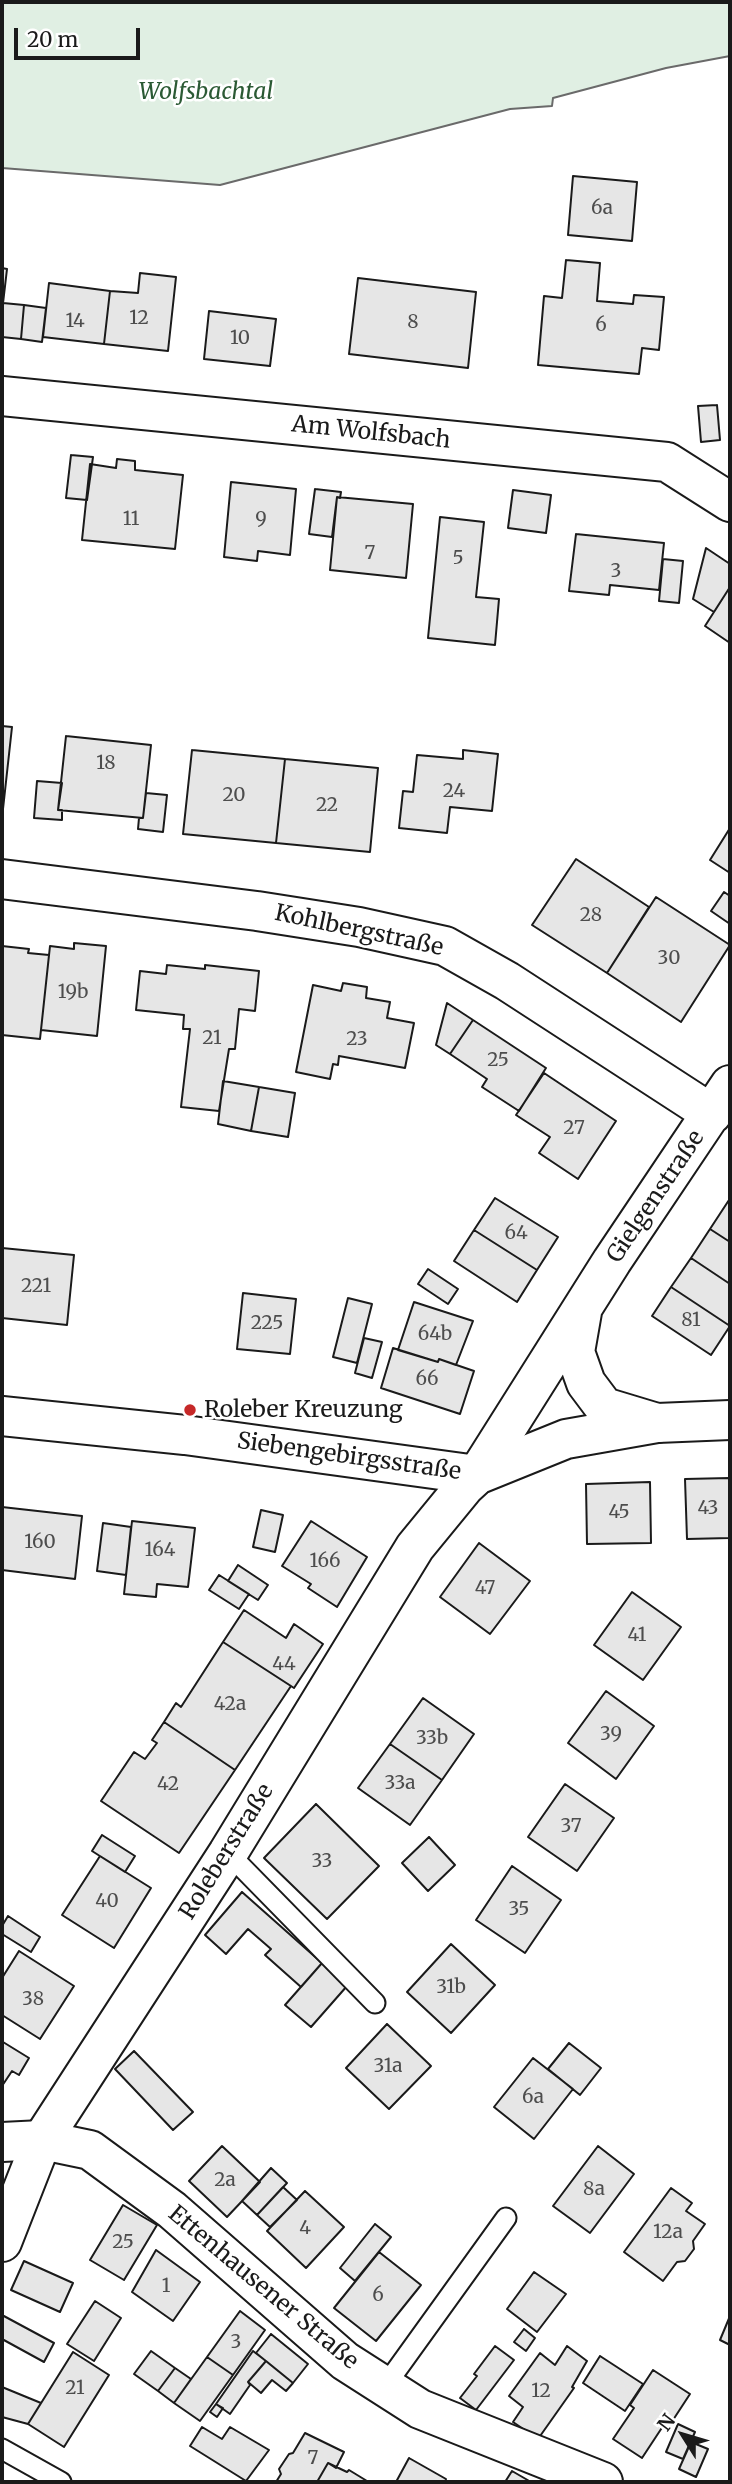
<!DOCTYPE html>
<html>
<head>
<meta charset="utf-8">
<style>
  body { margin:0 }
  #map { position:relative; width:732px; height:2484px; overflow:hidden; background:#fff; font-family:Merriweather,serif }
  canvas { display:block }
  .frame { position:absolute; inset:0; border:4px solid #1a1a1a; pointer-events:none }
  .north { position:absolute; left:648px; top:2400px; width:70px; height:70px; -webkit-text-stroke:5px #fff; paint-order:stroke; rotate:307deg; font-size:19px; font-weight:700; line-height:28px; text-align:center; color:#1a1a1a }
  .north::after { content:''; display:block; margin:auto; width:24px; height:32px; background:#1a1a1a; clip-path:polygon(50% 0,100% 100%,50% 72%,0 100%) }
  .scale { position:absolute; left:14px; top:28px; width:126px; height:32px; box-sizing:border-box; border:4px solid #1a1a1a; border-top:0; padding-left:9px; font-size:21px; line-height:24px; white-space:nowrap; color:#1a1a1a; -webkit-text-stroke:5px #fff; paint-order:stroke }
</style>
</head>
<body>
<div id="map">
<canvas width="732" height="2484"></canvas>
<div class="frame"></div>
<div class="north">N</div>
<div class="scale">20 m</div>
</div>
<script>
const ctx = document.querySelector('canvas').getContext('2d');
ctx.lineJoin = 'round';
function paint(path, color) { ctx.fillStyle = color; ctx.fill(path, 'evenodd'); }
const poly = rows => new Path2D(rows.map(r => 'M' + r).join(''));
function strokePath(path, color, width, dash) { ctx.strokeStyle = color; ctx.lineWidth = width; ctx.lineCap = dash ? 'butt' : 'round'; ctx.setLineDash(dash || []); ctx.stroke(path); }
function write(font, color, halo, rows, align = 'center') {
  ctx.font = font + ' Merriweather,serif'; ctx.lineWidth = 5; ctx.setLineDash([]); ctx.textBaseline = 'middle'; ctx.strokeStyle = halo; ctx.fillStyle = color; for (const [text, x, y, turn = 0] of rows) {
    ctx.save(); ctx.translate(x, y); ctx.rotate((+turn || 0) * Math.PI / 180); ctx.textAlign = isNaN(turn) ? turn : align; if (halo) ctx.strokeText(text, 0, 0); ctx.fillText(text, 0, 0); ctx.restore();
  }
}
const green = poly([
  [2,2,730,2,730,56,666,68,553,98,552,106,510,109,220,185,2,168,2,2]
]);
paint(green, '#e0efe3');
strokePath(green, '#6a6a6a', 2);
const building = poly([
  [573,176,637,182,632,241,568,235,573,176],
  [566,260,600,263,597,301,633,304,634,295,664,297,659,350,642,348,639,374,538,365,544,296,562,298,566,260],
  [2,268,7,269,2,312,2,268],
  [140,273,176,277,168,351,104,344,110,291,138,293,140,273],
  [358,278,476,292,468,368,349,354,358,278],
  [49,283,110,291,104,344,43,337,49,283],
  [3,303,24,305,21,339,2,337,3,303],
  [24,305,46,308,42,342,21,339,24,305],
  [209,311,276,319,270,366,204,359,209,311],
  [717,405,720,440,701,442,698,406,717,405],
  [71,455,93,457,87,500,66,498,71,455],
  [117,459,135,461,135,470,183,475,175,549,82,540,90,464,116,468,117,459],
  [231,482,296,489,290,555,258,551,257,561,224,557,231,482],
  [315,489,341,492,340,498,337,497,332,537,309,534,315,489],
  [513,490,551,495,546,533,508,528,513,490],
  [337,497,413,504,406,578,330,570,337,497],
  [440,517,484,522,476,597,499,599,495,645,428,638,440,517],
  [576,534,664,543,659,590,610,585,609,595,569,591,576,534],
  [706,548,730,564,730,587,714,612,693,599,706,548],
  [663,559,683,561,679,603,659,601,663,559],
  [730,587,730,643,705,626,730,587],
  [2,726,12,727,3,809,2,809,2,726],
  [66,736,151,745,143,818,58,810,66,736],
  [192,750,285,759,276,843,183,834,192,750],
  [463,750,498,754,492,811,450,807,447,833,399,828,403,791,413,792,417,755,463,759,463,750],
  [285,759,378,768,370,852,276,843,285,759],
  [37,781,62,783,58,810,62,810,62,820,34,818,37,781],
  [146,793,167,795,163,832,138,829,139,818,143,818,146,793],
  [730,828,730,873,710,860,730,828],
  [576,859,649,907,607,973,532,925,576,859],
  [724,892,730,896,730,924,711,911,724,892],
  [656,897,730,945,681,1022,607,973,656,897],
  [74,943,106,946,97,1036,41,1030,50,946,74,949,74,943],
  [2,946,29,949,28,953,49,955,40,1039,2,1035,2,946],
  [167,965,205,969,205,965,259,971,255,1011,239,1009,235,1049,229,1049,219,1111,181,1107,190,1029,183,1029,184,1015,136,1010,140,971,166,974,167,965],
  [343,983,367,987,366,998,390,1002,387,1018,414,1023,405,1068,339,1056,338,1065,333,1064,330,1079,296,1072,313,985,341,991,343,983],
  [447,1003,473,1020,450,1054,436,1045,447,1003],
  [473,1020,546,1068,519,1111,482,1087,487,1079,450,1054,473,1020],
  [544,1073,616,1121,578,1179,539,1153,550,1137,516,1115,544,1073],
  [223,1081,259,1087,251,1131,218,1124,223,1081],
  [259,1087,295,1093,288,1137,251,1131,259,1087],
  [495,1198,558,1237,537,1270,474,1230,495,1198],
  [729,1200,730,1201,730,1242,710,1229,729,1200],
  [710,1229,730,1242,730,1284,691,1258,710,1229],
  [474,1230,537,1270,517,1302,454,1261,474,1230],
  [2,1248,74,1255,67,1325,2,1318,2,1248],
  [691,1258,730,1284,730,1326,671,1287,691,1258],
  [428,1269,458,1289,448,1304,418,1284,428,1269],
  [671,1287,730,1326,711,1355,652,1316,671,1287],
  [243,1293,296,1299,290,1354,237,1349,243,1293],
  [348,1298,372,1304,357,1363,333,1357,348,1298],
  [414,1302,473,1321,456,1365,439,1359,438,1362,398,1350,414,1302],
  [364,1338,382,1342,372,1378,355,1373,364,1338],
  [393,1348,438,1362,439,1359,474,1371,460,1414,381,1388,393,1348],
  [730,1478,730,1538,687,1539,685,1479,730,1478],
  [650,1482,651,1543,587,1544,586,1484,650,1482],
  [2,1507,82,1516,75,1579,2,1570,2,1507],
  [261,1510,283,1515,275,1552,253,1547,261,1510],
  [132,1521,195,1528,188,1587,157,1584,156,1597,124,1594,132,1521],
  [311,1521,367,1557,337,1607,308,1588,311,1584,282,1566,311,1521],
  [103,1523,131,1527,126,1575,97,1571,103,1523],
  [479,1543,530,1581,490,1634,440,1597,479,1543],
  [238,1565,268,1585,258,1600,228,1581,238,1565],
  [219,1575,249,1594,239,1609,209,1590,219,1575],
  [632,1592,681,1627,643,1680,594,1645,632,1592],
  [244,1610,286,1638,294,1624,323,1644,294,1688,223,1642,244,1610],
  [223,1642,291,1686,235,1770,164,1722,176,1703,181,1707,223,1642],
  [606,1691,654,1726,616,1779,568,1743,606,1691],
  [423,1698,474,1734,442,1780,390,1744,423,1698],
  [164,1722,235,1770,179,1853,101,1801,134,1752,145,1759,157,1743,152,1740,164,1722],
  [390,1744,442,1780,410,1825,358,1788,390,1744],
  [565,1784,614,1818,577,1871,528,1837,565,1784],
  [316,1804,379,1866,327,1919,264,1858,316,1804],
  [102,1835,135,1856,125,1872,92,1851,102,1835],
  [429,1837,455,1865,428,1891,402,1863,429,1837],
  [100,1856,151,1888,114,1948,62,1915,100,1856],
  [512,1866,561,1900,525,1953,476,1920,512,1866],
  [242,1892,322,1963,301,1987,265,1955,271,1949,248,1929,226,1954,205,1935,242,1892],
  [8,1916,40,1937,31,1952,2,1934,2,1926,8,1916],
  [451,1944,495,1985,451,2033,407,1992,451,1944],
  [19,1951,74,1986,40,2039,2,2015,2,1978,19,1951],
  [322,1963,347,1986,311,2027,285,2005,322,1963],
  [387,2024,431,2066,389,2109,346,2068,387,2024],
  [3,2042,29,2058,19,2075,12,2071,2,2086,3,2042],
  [569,2043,601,2068,580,2095,548,2069,569,2043],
  [134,2051,193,2112,173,2130,115,2069,134,2051],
  [533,2058,573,2089,534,2139,494,2107,533,2058],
  [222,2146,260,2182,227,2217,189,2181,222,2146],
  [598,2146,634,2174,590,2233,553,2206,598,2146],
  [271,2168,287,2183,257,2215,242,2201,271,2168],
  [283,2187,297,2200,270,2227,257,2215,283,2187],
  [671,2188,692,2203,686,2211,705,2224,693,2241,694,2249,685,2261,677,2262,663,2281,624,2252,671,2188],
  [305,2191,344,2227,306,2268,267,2231,305,2191],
  [123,2205,157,2225,124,2280,90,2260,123,2205],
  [375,2224,391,2237,355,2281,340,2268,375,2224],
  [156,2250,200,2282,173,2321,132,2292,156,2250],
  [379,2252,421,2285,376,2341,334,2308,379,2252],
  [24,2261,73,2283,60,2312,11,2290,24,2261],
  [534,2272,566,2294,537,2332,507,2309,534,2272],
  [95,2301,121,2318,94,2361,67,2344,95,2301],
  [240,2311,265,2330,233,2375,207,2357,240,2311],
  [2,2315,54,2343,44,2362,2,2339,2,2315],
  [730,2316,730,2345,720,2340,730,2316],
  [524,2329,535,2338,526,2351,514,2342,524,2329],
  [271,2334,308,2364,293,2383,256,2353,271,2334],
  [495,2346,514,2360,476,2410,460,2398,477,2376,474,2374,495,2346],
  [567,2346,587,2361,572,2387,574,2388,538,2439,513,2422,523,2407,509,2396,540,2353,555,2365,567,2346],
  [151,2351,175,2368,158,2391,134,2374,151,2351],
  [253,2351,266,2361,248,2382,250,2385,230,2414,216,2404,253,2351],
  [73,2352,109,2375,64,2447,28,2424,73,2352],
  [600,2356,643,2384,625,2411,583,2383,600,2356],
  [207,2357,233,2375,200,2421,174,2403,207,2357],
  [266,2361,293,2383,286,2391,272,2380,261,2393,248,2382,266,2361],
  [175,2368,191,2379,174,2403,158,2391,175,2368],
  [653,2370,690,2394,673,2420,669,2417,642,2458,613,2439,634,2408,630,2405,653,2370],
  [2,2387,41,2403,28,2424,2,2417,2,2387],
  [216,2404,223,2408,217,2417,210,2412,216,2404],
  [678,2424,695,2432,683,2459,666,2452,678,2424],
  [202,2427,222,2439,230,2427,269,2450,246,2481,190,2446,202,2427],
  [305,2433,344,2452,336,2468,328,2463,317,2482,276,2482,281,2474,279,2469,289,2454,293,2453,305,2433],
  [691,2442,708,2449,696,2477,679,2469,691,2442],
  [409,2458,446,2479,445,2482,396,2482,409,2458],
  [328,2463,347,2472,349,2470,367,2481,317,2482,328,2463],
  [512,2471,531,2482,505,2482,512,2471]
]);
paint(building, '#e6e6e6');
strokePath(building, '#1a1a1a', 2);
const service = poly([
  [228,1853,375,2003],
  [385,2386,506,2218],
  [2,2449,61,2482]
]);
const minor = poly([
  [2,396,667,462,730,502],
  [2,879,257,911,359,927,445,946,507,981,712,1114],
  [582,1312,575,1352,586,1383,604,1407,657,1423],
  [2,1416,185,1435,477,1475,612,1261,730,1085],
  [2,2142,42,2140,90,2150,172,2210,345,2361,420,2409,603,2482]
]);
const secondary = poly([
  [2,2242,42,2140,228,1853,415,1547,465,1486,477,1475,566,1439,657,1423,730,1420]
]);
strokePath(service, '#1a1a1a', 23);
strokePath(minor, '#1a1a1a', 42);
strokePath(secondary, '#1a1a1a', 42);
strokePath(service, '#fff', 19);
strokePath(minor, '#fff', 38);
strokePath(secondary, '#fff', 38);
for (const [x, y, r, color] of [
  [190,1410,7,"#c62828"]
]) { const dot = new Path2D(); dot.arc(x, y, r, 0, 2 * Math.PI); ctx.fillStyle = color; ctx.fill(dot); strokePath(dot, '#fff', 2.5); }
write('19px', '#4d4d4d', null, [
  ["6a",602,209],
  ["12",139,319],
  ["14",75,322],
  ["8",413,323],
  ["6",601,326],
  ["10",240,339],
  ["11",131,520],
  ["9",261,520],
  ["7",370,554],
  ["5",458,559],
  ["3",616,572],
  ["18",106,764],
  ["24",454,792],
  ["20",234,796],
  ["22",327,806],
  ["28",591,916],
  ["30",669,959],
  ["19b",73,993],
  ["21",212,1039],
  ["23",357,1040],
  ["25",498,1061],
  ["27",574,1129],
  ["64",516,1234],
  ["221",36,1287],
  ["81",691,1321],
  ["225",267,1324],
  ["64b",435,1335],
  ["66",427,1380],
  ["43",708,1509],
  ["45",619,1513],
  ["160",40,1543],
  ["164",160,1551],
  ["166",325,1562],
  ["47",485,1589],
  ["41",637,1636],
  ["44",284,1665],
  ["42a",230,1705],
  ["39",611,1735],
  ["33b",432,1739],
  ["33a",400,1784],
  ["42",168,1785],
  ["37",571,1827],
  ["33",322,1862],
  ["40",107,1902],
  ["35",519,1910],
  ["31b",451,1988],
  ["38",33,2000],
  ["31a",388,2067],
  ["6a",533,2098],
  ["2a",225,2181],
  ["8a",594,2190],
  ["4",305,2229],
  ["12a",668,2233],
  ["25",123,2243],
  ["1",166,2287],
  ["6",378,2296],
  ["3",236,2343],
  ["21",75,2389],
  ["12",541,2392],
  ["7",313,2459]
]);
write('italic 23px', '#2b5a34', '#fff', [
  ["Wolfsbachtal",206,92]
]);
write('23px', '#1a1a1a', '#fff', [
  ["Am Wolfsbach",371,433,6],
  ["Kohlbergstraße",359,931,12],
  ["Gielgenstraße",656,1197,-56],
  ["Siebengebirgsstraße",349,1457,8],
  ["Roleberstraße",227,1852,-58],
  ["Ettenhausener Straße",263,2288,40]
]);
write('23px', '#1a1a1a', '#fff', [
  ["Roleber Kreuzung",204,1410]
], 'left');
</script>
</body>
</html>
